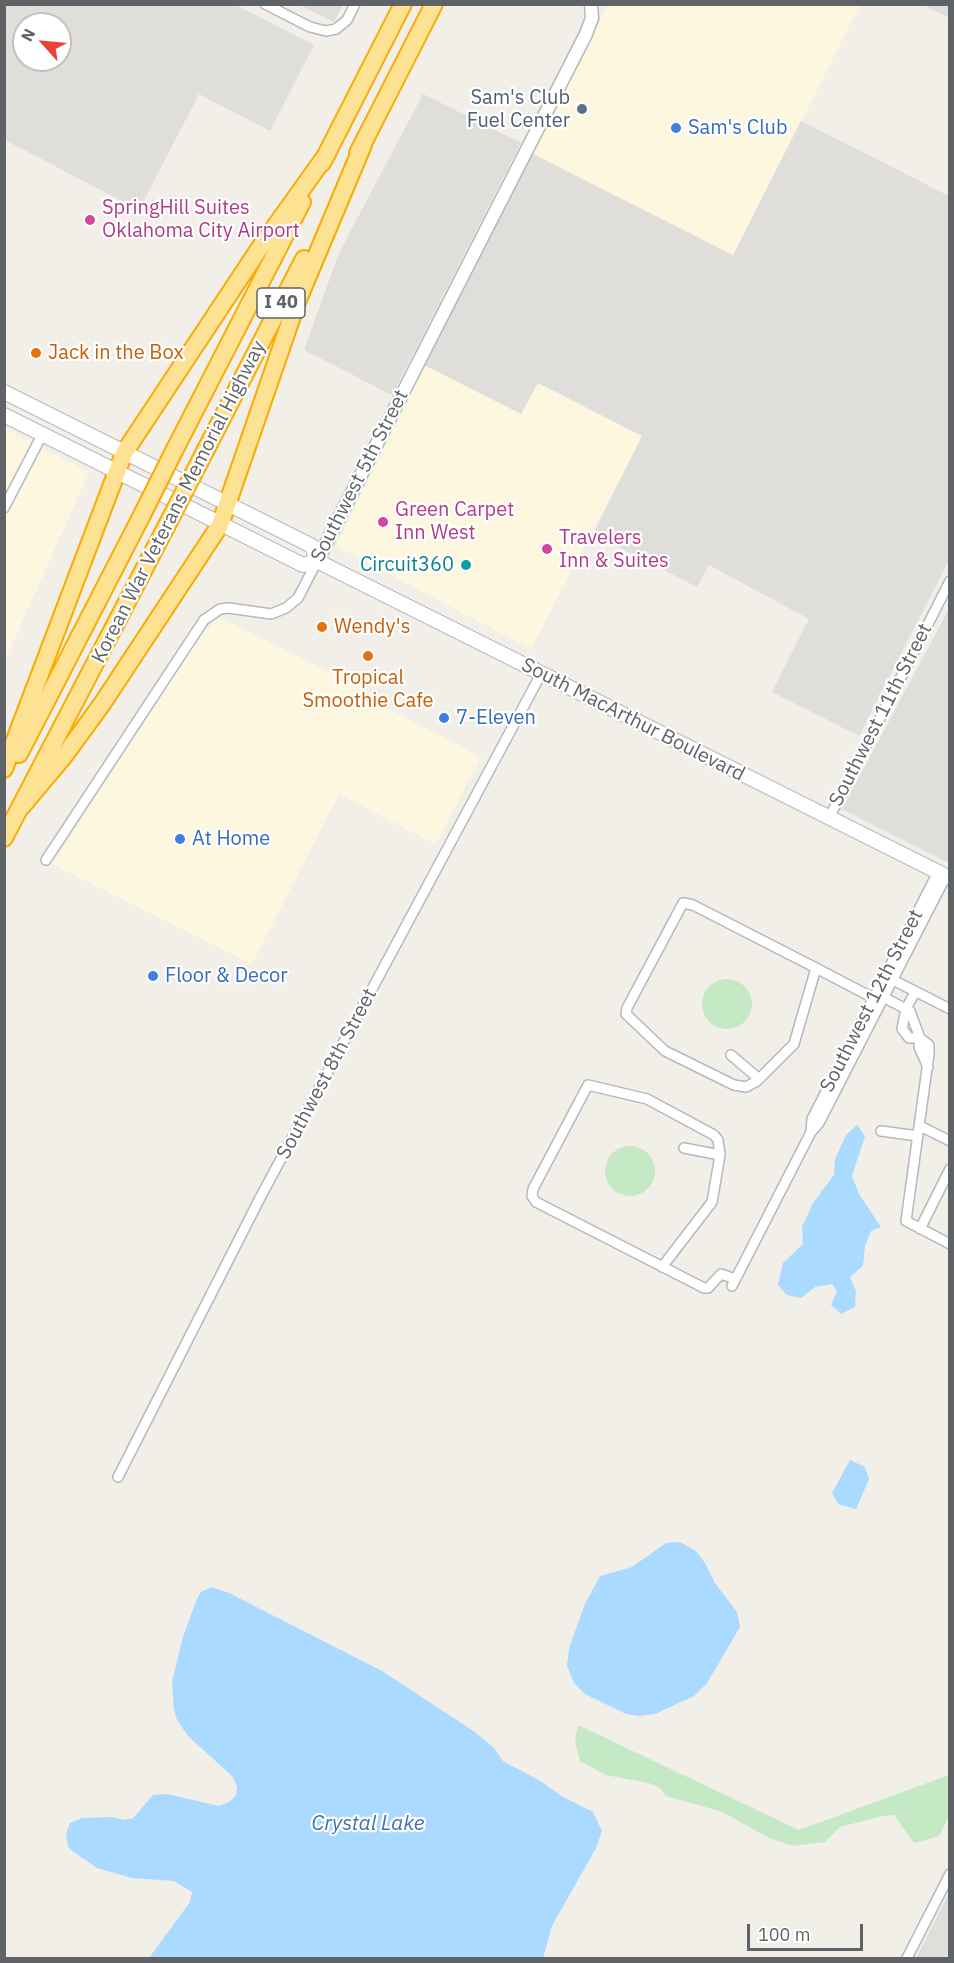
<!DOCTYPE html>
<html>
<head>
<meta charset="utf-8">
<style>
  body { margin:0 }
  #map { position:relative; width:954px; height:1963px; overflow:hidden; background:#f1efe8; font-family:"IBM Plex Sans",sans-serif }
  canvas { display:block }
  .frame { position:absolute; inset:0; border:6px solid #5f6368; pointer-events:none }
  .north { position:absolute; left:12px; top:12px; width:60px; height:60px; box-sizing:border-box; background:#fff; border:2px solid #bfc1c3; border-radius:50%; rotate:297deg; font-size:16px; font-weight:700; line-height:24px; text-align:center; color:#5f6368 }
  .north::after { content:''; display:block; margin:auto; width:21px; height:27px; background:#ea4335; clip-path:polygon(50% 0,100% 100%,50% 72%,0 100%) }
  .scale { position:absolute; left:747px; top:1924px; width:116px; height:27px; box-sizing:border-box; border:3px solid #5f6368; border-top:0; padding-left:8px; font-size:18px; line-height:21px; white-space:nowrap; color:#5f6368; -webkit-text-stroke:4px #fff; paint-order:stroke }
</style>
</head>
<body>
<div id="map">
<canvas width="954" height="1963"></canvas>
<div class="frame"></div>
<div class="north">N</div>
<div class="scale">100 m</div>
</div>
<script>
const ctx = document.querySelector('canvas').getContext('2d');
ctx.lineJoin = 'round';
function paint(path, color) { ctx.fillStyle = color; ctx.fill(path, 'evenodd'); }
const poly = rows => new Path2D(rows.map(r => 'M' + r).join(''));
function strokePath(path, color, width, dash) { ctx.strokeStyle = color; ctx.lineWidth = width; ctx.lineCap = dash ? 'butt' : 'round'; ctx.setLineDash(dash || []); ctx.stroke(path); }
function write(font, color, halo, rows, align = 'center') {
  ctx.font = font + ' "IBM Plex Sans",sans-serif'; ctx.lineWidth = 4.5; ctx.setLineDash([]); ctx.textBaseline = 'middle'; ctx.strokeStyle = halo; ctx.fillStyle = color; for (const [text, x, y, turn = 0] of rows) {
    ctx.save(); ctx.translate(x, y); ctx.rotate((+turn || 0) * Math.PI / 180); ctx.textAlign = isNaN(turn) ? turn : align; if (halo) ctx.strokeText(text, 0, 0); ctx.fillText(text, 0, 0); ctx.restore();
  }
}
paint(poly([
  [608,5,860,5,733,256,531,153],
  [424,365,521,414,537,382,642,436,531,649,336,546],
  [5,429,89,472,5,660],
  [218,617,387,701,385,707,481,757,436,844,339,794,252,964,53,864,197,640]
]), '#fef7e0');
paint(poly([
  [4,5,236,5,314,45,270,131,199,94,139,210,5,140],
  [24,24,60,24,60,60,24,60],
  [300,5,343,5,334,22],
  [923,5,949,5,949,18],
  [423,94,521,143,392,395,304,350,339,253],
  [801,121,949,196,949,560,859,736,772,692,809,619,709,565,697,587,593,534,642,436,538,383,521,414,424,365,531,153,733,255],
  [949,609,949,863,842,809],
  [949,1893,949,1958,916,1958]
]), '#e0deda');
paint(poly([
  '702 1004a25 25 0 1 1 50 0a25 25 0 1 1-50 0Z',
  '605 1171a25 25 0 1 1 50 0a25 25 0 1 1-50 0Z',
  [578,1725,799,1830,949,1775,949,1816,939,1836,914,1843,894,1815,882,1816,840,1827,825,1842,792,1846,765,1836,723,1812,666,1796,661,1789,649,1783,606,1775,580,1761,575,1741]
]), '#c5e8c5');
paint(poly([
  [857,1125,865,1136,852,1176,859,1194,881,1227,871,1231,865,1246,863,1266,850,1277,856,1291,855,1307,841,1314,831,1305,837,1291,832,1284,815,1287,801,1298,787,1295,778,1285,783,1263,803,1244,802,1227,813,1203,834,1175,835,1159,846,1135],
  [850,1460,865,1467,869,1479,856,1509,838,1504,832,1493],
  [680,1542,696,1551,705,1563,715,1583,737,1612,740,1627,707,1683,694,1696,655,1714,639,1716,626,1714,585,1694,574,1683,567,1666,569,1648,585,1604,600,1576,632,1567,666,1543],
  [211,1587,229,1593,382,1671,475,1732,494,1748,503,1761,542,1782,563,1797,593,1812,602,1831,596,1848,552,1926,543,1958,149,1958,190,1902,192,1892,174,1881,132,1878,97,1868,72,1851,68,1846,66,1834,70,1823,82,1818,111,1817,125,1820,133,1818,153,1795,167,1794,219,1806,229,1802,236,1795,237,1787,233,1777,188,1736,177,1720,174,1709,172,1682,183,1637,196,1601,201,1592]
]), '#aadaff');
const minor = poly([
  [265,4,310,27,326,31,336,29,347,20,355,4],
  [4,508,42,435],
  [829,818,950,581],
  [46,860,204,620,220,609,229,608,271,614,286,608,298,598,317,561],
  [816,968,794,1044,757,1081,746,1087,734,1085,665,1051,626,1014,627,1008,683,903,693,905,816,968,881,1002],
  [893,980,950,1009],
  [915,992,906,1009,902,1029,909,1038,920,1038,929,1045,929,1054,906,1221,950,1244],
  [881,996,910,1011,920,1038,919,1047,928,1067],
  [731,1055,759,1079],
  [920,1126,950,1141],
  [881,1131,918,1136],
  [811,1132,812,1119,938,872],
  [684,1148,720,1155],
  [920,1229,950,1169],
  [662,1267,712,1202,720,1155,718,1140,714,1135,647,1099,588,1085,533,1189,532,1196,536,1202,704,1288,708,1288,721,1274,735,1279],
  [732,1286,811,1132,819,1123,946,876],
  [118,1477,260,1198,541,674],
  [907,1958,950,1874]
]);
const tertiary = poly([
  [317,561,586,34,592,18,591,4]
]);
const secondary = poly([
  [4,392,312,546,317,561],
  [4,415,303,565,317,561,950,878]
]);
const motorway = poly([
  [358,153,434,4],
  [322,163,403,4],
  [175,449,302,202],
  [200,461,304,259],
  [19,754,142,515],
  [4,769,124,453,259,249,327,154],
  [22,806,64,756,102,704,220,525,297,302,363,145],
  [4,838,166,527]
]);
strokePath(minor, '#b5b8bc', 12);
strokePath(tertiary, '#b5b8bc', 15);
strokePath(secondary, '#b6babf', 16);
strokePath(motorway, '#f9ab00', 20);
strokePath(minor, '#fff', 9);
strokePath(tertiary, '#fff', 12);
strokePath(secondary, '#fff', 14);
strokePath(motorway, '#fde293', 16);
const motorwayBridge = poly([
  [142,515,175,449],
  [166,527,200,461]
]);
strokePath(motorwayBridge, '#f9ab00', 20, []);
strokePath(motorwayBridge, '#fde293', 16);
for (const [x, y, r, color] of [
  [582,109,6,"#5c6f8a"],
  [676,128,6,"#3f7fe0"],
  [90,220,6,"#d1479c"],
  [36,353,6,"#e8710a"],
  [383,522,6,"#d1479c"],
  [547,549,6,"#d1479c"],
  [466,565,6,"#0f9aa8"],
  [322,627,6,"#e8710a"],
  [368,656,6,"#e8710a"],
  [444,718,6,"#3f7fe0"],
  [180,839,6,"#3f7fe0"],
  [153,976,6,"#3f7fe0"]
]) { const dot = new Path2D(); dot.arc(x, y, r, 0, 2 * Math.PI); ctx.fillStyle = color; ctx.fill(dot); strokePath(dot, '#fff', 2); }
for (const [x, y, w] of [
  [281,303,48]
]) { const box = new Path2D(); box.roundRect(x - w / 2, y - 15, w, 30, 4.5); ctx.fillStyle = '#fff'; ctx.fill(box); strokePath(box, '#5f6368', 1.5); }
write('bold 18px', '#5f6368', null, [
  ["I 40",281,303]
]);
write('20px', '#4e5e75', '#fff', [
  ["Sam's Club",570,98],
  ["Fuel Center",570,121]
], 'right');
write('20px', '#366cbe', '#fff', [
  ["Sam's Club",688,128],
  ["7-Eleven",456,718],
  ["At Home",192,839],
  ["Floor & Decor",165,976]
], 'left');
write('20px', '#b23c85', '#fff', [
  ["SpringHill Suites",102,208],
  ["Oklahoma City Airport",102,231],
  ["Green Carpet",395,510],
  ["Inn West",395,533],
  ["Travelers",559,538],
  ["Inn & Suites",559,561]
], 'left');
write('20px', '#c56008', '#fff', [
  ["Jack in the Box",48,353],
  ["Wendy's",334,627],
  ["Tropical",368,678,"center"],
  ["Smoothie Cafe",368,701,"center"]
], 'left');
write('20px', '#5f6368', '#fff', [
  ["Southwest 5th Street",360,476,-63],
  ["Korean War Veterans Memorial Highway",179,502,-63],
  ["Southwest 11th Street",881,715,-63],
  ["South MacArthur Boulevard",633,720,27],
  ["Southwest 12th Street",872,1001,-63],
  ["Southwest 8th Street",327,1074,-62]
]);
write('20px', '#0d838f', '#fff', [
  ["Circuit360",454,565]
], 'right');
write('italic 21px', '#4174aa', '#fff', [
  ["Crystal Lake",368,1824]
]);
</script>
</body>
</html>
